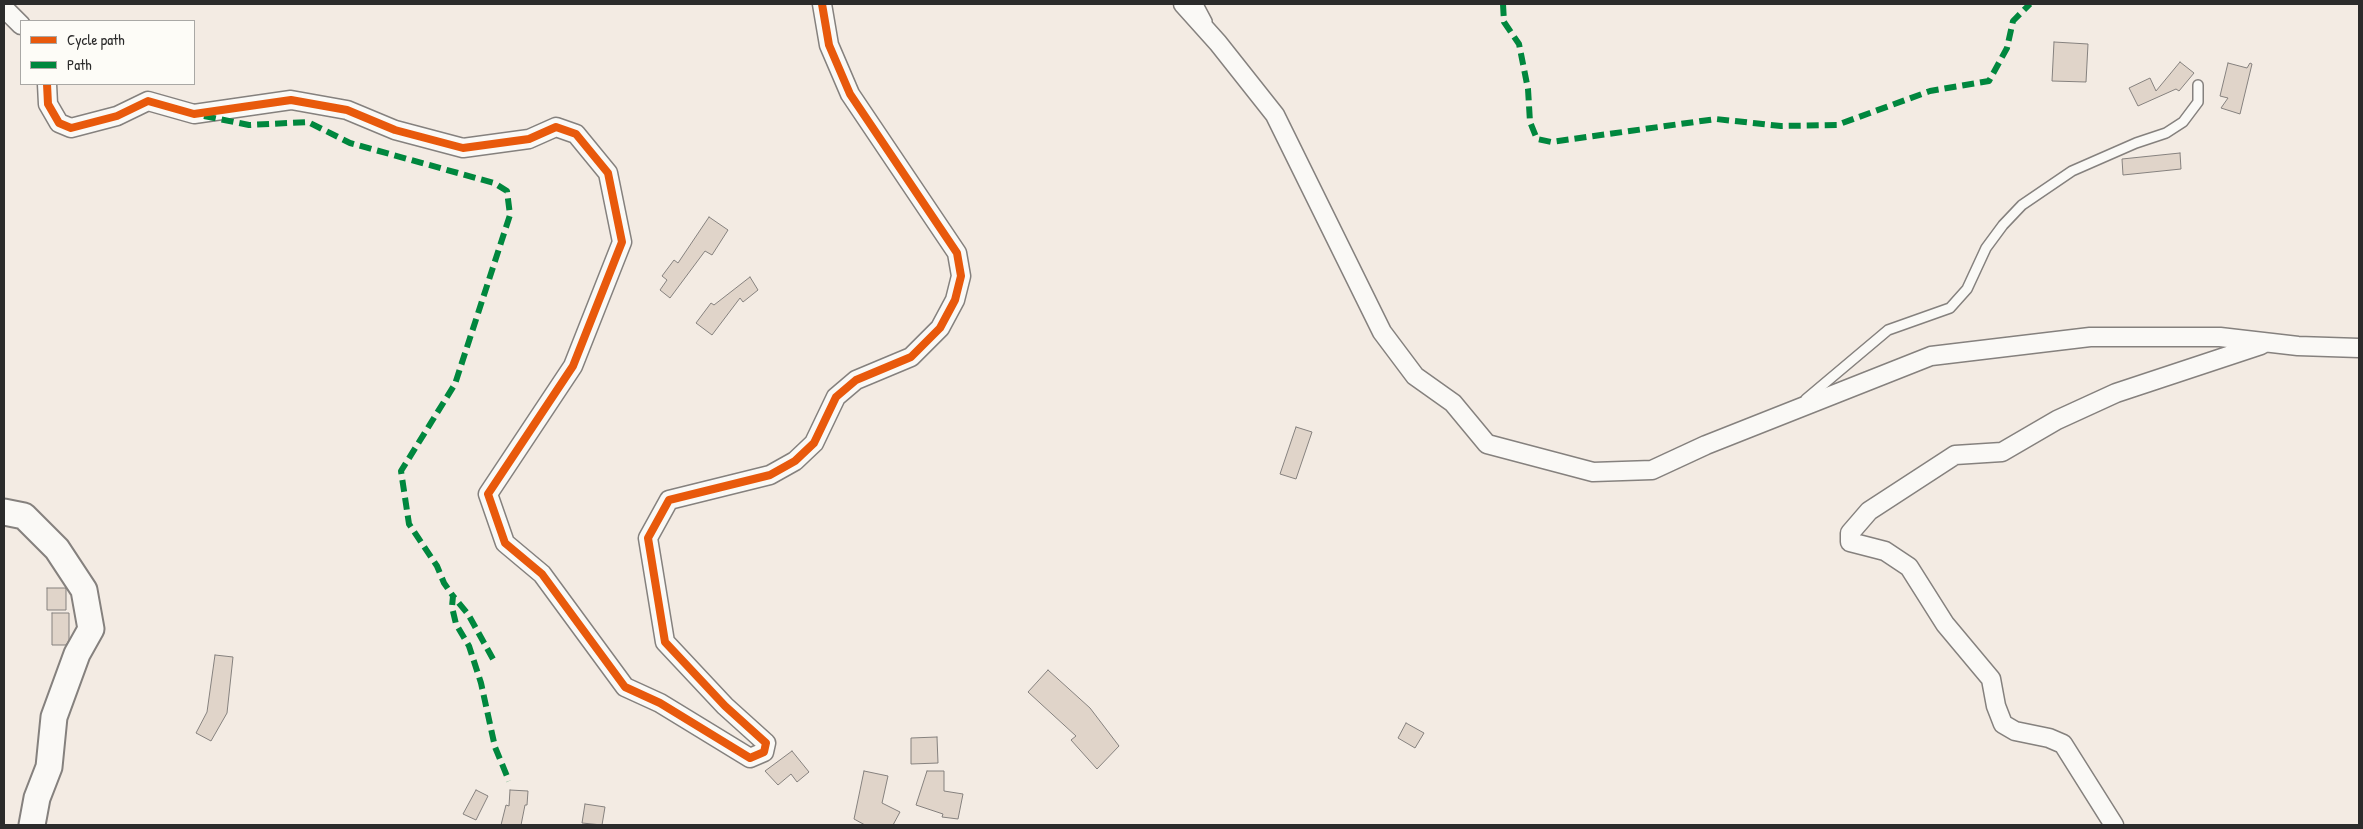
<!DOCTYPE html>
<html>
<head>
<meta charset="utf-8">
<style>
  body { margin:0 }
  #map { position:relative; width:2363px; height:829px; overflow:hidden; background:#f3ebe3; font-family:"Patrick Hand",sans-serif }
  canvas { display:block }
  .frame { position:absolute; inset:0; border:5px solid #2b2b2b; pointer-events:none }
  .legend { position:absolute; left:20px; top:20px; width:175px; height:65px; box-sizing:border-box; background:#fdfcf7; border:1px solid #a9a8a5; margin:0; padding:6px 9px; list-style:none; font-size:15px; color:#2b2b2b }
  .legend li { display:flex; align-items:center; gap:10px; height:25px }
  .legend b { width:25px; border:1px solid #a9a8a5 }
</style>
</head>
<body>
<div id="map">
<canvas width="2363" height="829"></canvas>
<div class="frame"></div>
<ul class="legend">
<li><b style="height:6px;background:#e8590c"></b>Cycle path</li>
<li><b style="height:6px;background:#00873e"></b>Path</li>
</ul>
</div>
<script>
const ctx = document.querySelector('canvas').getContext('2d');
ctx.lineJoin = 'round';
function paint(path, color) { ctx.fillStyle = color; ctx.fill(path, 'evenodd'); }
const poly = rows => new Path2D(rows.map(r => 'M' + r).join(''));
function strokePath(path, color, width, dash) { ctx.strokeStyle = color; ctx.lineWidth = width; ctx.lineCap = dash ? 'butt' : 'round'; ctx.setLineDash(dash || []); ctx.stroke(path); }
const building = poly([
  [2054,42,2088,44,2086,82,2052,81,2054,42],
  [2180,62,2194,73,2179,91,2176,89,2138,106,2129,88,2150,78,2156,91,2180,62],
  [2228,63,2247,68,2250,63,2252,64,2240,114,2221,108,2228,98,2220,96,2228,63],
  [2180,153,2181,169,2123,175,2122,159,2180,153],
  [709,217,728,230,712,255,705,251,670,298,660,290,667,280,662,276,674,260,678,263,709,217],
  [750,277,758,290,743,302,740,298,712,335,696,323,711,303,714,305,750,277],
  [1296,427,1312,432,1296,479,1280,474,1296,427],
  [47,588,66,588,66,610,47,610,47,588],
  [52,613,69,613,69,640,66,645,52,645,52,613],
  [215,655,233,657,227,713,211,741,196,733,207,712,215,655],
  [1048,670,1090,708,1119,746,1097,769,1071,740,1076,736,1028,692,1048,670],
  [1406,723,1424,733,1415,748,1398,738,1406,723],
  [937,737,938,763,911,764,911,738,937,737],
  [792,751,809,772,797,782,791,774,778,785,765,771,792,751],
  [864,771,888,776,882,803,900,812,893,825,865,825,854,819,864,771],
  [927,771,944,771,944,791,963,794,958,819,942,817,943,814,916,805,927,771],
  [476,790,488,796,476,820,463,814,476,790],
  [510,790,528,791,527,805,525,805,521,825,501,825,506,805,509,806,510,790],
  [585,804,605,807,602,825,582,823,585,804]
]);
paint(building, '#e0d4c9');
strokePath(building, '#85817e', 1);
const service = poly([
  [1198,4,1207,21],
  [1806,399,1888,330,1950,308,1967,289,1986,248,2003,225,2022,205,2072,171,2136,143,2166,133,2183,122,2198,102,2198,85]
]);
const minor = poly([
  [1183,4,1218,43,1275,115,1382,332,1415,376,1453,403,1487,444,1593,472,1652,470,1706,445,1931,356,2090,337,2220,337,2298,346,2359,348],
  [4,8,21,25],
  [47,84,48,104,59,123,71,128,117,116,148,101,194,114,291,100,347,110,395,130,463,148,529,139,556,127,576,134,608,173,622,242,573,366,488,494,505,543,542,574,625,687,660,703,750,758,764,752,766,743,725,706,665,642,648,538,669,500,770,475,795,461,814,443,836,397,856,380,911,357,940,328,955,300,961,276,957,253,850,94,829,45,822,4],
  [2114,825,2063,744,2049,738,2015,731,2003,724,1996,706,1991,679,1945,624,1909,567,1885,551,1850,542,1850,533,1869,511,1955,455,2002,452,2057,420,2116,393,2261,345]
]);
const secondary = poly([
  [4,512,24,516,57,549,84,590,91,629,77,654,54,717,49,767,37,798,32,825]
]);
strokePath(service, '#85817e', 12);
strokePath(minor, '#85817e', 21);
strokePath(secondary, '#85817e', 29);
strokePath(service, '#faf9f6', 9);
strokePath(minor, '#faf9f6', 18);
strokePath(secondary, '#faf9f6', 25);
strokePath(poly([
  [1503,4,1504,22,1519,44,1528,89,1530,122,1537,139,1551,142,1716,119,1781,126,1837,125,1930,91,1989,81,2007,48,2013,21,2030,4],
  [204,116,249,125,308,122,350,143,494,183,507,191,510,215,455,384,401,471,409,524,437,566,444,583,453,596],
  [493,659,468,614,453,596,452,607,456,624,469,646,481,683,495,747,509,781]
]), '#00873e', 6, [12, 6]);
strokePath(poly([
  [47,84,48,104,59,123,71,128,117,116,148,101,194,114,291,100,347,110,395,130,463,148,529,139,556,127,576,134,608,173,622,242,573,366,488,494,505,543,542,574,625,687,660,703,750,758,764,752,766,743,725,706,665,642,648,538,669,500,770,475,795,461,814,443,836,397,856,380,911,357,940,328,955,300,961,276,957,253,850,94,829,45,822,4]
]), '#e8590c', 8);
</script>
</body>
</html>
